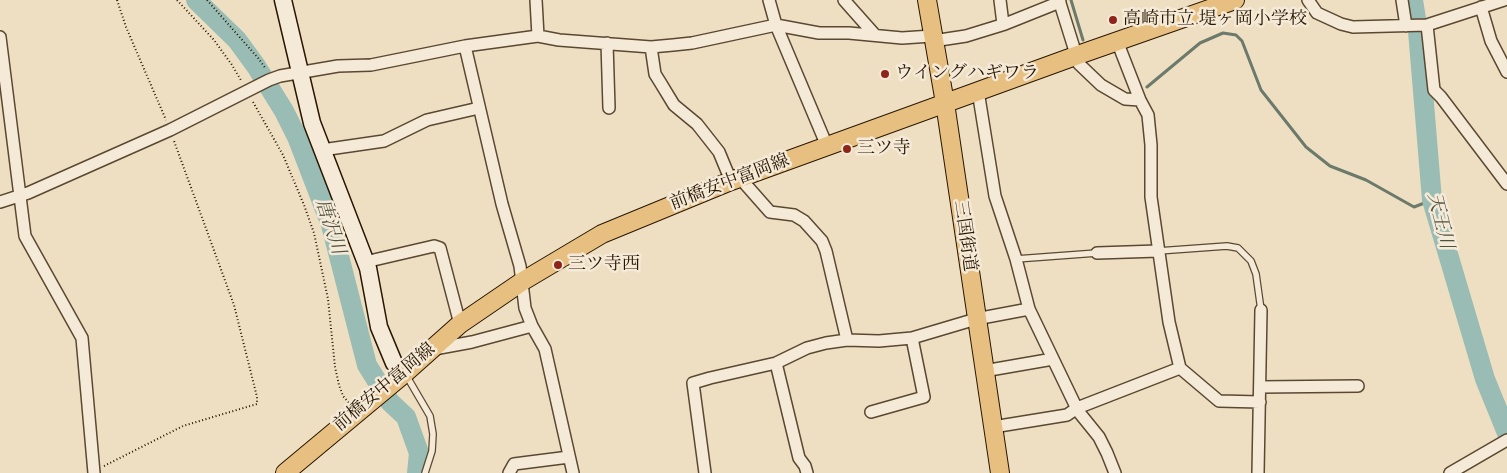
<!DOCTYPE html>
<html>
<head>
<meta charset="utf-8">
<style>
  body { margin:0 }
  canvas { display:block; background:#eedfc2 }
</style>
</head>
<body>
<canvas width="1507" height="473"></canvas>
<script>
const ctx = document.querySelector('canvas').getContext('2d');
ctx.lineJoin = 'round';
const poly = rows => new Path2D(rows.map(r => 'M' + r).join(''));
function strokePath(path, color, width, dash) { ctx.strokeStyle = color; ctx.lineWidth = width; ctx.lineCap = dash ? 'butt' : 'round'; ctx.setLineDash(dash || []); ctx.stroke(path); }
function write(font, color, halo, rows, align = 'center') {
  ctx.font = font + ' "IM FELL Double Pica","Noto Serif JP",serif'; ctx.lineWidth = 5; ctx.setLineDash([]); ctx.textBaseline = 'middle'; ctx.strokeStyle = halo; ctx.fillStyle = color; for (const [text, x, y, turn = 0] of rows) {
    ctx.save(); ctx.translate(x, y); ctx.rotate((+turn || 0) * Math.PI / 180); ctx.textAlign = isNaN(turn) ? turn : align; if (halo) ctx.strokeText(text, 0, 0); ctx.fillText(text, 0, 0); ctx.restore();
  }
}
strokePath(poly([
  [1071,0,1083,40],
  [1147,87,1200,43,1223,33,1236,35,1242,41,1261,90,1306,147,1330,166,1366,180,1414,207,1432,200]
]), '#6c7a6c', 3);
strokePath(poly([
  [196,0,237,40,256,66,284,111,297,137,331,225,367,365,390,402,406,417,419,453,417,473],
  [1413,0,1418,31,1432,200,1485,379,1507,433]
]), '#99bdb4', 20);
const lane = poly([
  [1158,251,1227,246,1238,248,1251,261,1256,274,1261,310],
  [1016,259,1097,253],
  [406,375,430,416,433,434,432,451,425,473]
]);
const street = poly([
  [536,0,538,36],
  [769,0,776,25,827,146],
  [844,0,875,35],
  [1000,0,1003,24],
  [1059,0,1079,64,1101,85,1125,99,1140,100],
  [1308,0,1317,13,1341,24,1353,27,1427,25,1504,0],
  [1402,0,1406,26],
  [1481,7,1491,41,1507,72],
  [1427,25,1434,90,1441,97,1507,184],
  [0,37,25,236,82,338,94,473],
  [933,41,966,36,1005,24,1060,2],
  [1117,41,1140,100,1148,115,1151,145,1151,197,1169,322,1180,368,1219,401,1260,402],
  [607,43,609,108],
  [465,46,502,204,520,266,525,308,532,326,545,349,573,473],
  [651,47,655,74,660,82,674,105,697,124,719,152,731,181],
  [978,91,995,196,1016,259,1029,309,1078,411,1099,437,1107,453,1115,473],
  [322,150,384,141,427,120,479,108],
  [740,178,770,212,794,215,804,221,822,241,826,251,847,340],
  [0,202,28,193,170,130,269,80,280,76,338,66,371,65,465,46,538,36,559,40,651,47,673,45,692,43,776,25,819,33,849,33,902,38,932,36],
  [1097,253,1158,251],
  [365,262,434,246,440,248,460,324],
  [434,349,472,342,532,326],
  [776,363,799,458,805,466,807,473],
  [984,371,1053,359],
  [1260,387,1358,386],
  [871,412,924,397,912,338],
  [993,427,1067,415,1077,408,1180,368],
  [509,473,514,464,569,457],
  [705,473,693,383,710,378,776,363,807,348,826,343,847,340,879,341,912,338,976,319,1029,309],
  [1258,473,1261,310],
  [1450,473,1507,440]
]);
const secondary = poly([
  [283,0,312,123,368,268,379,327,394,363,405,373]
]);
const primary = poly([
  [927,0,945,103,1000,473],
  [285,473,405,373,460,324,523,281,602,234,731,181,1078,55,1235,0]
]);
strokePath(lane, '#5a4831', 8);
strokePath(street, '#5a4831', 14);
strokePath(secondary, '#291601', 19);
strokePath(primary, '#291601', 20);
strokePath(poly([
  [117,0,126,27,166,120],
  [177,0,214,40,232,65,242,82],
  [207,0,258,58,266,69],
  [253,102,283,155,304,205,314,233,328,299,335,367,339,385,343,396,349,403],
  [104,466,183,426,257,404,257,397,234,305,174,141]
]), '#291601', 2, [1, 2.5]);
strokePath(lane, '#f4ead7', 5.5);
strokePath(street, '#f4ead7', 11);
strokePath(secondary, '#f4ead7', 16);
strokePath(primary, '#e7c081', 18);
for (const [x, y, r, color] of [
  [1113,20,5,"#8f2418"],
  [885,74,5,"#8f2418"],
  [847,149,5,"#8f2418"],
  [558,265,5,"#8f2418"]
]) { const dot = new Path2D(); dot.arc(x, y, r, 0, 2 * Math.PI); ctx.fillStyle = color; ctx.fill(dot); strokePath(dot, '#f4ead7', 2); }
write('18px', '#291601', '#f4ead7', [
  ["高崎市立 堤ヶ岡小学校",1123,20],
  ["ウイングハギワラ",895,74],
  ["三ツ寺",857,149],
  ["三ツ寺西",568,265]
], 'left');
write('18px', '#291601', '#f4ead7', [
  ["前橋安中富岡線",730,183,-21],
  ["三国街道",964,236,82],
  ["前橋安中富岡線",385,388,-40]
]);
write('italic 19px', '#505040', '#f4ead7', [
  ["天王川",1439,221,76],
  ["唐沢川",329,227,72]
]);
</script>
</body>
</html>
